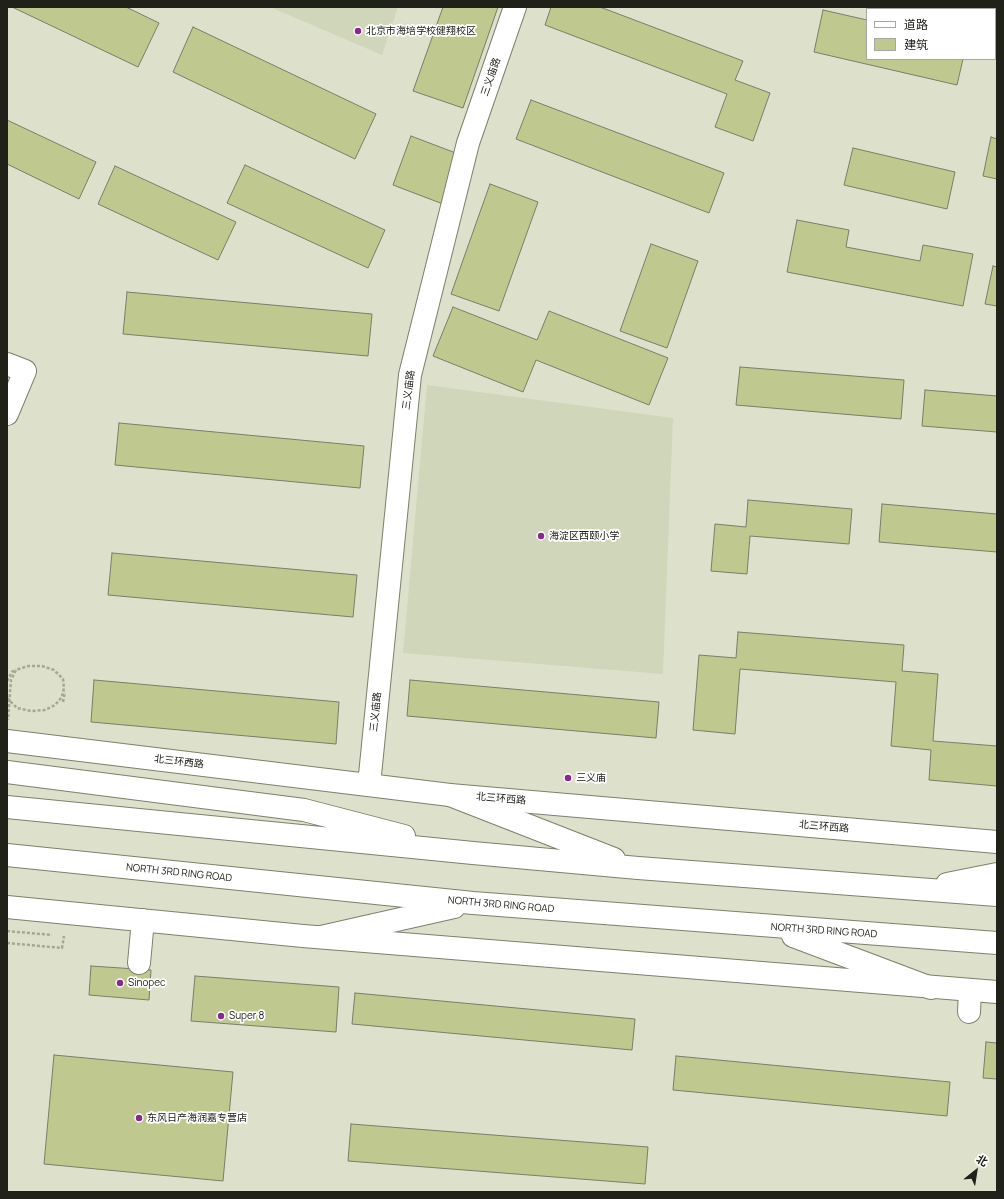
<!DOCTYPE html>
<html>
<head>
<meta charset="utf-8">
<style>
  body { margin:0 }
  #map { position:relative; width:1004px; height:1199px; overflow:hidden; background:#dde1cb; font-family:Manrope,"Noto Sans SC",sans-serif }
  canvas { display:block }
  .frame { position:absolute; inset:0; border:8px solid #202119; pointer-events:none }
  .legend { position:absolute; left:866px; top:8px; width:130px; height:52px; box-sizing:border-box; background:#fff; border:1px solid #a6a6a3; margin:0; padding:5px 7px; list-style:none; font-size:12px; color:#202119 }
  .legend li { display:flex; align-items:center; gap:8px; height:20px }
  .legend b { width:20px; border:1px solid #a6a6a3 }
  .north { position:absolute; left:956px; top:1151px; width:40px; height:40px; -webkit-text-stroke:3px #fff; paint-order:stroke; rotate:30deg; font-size:11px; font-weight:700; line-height:16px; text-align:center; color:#202119 }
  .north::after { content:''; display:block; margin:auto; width:14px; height:18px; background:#202119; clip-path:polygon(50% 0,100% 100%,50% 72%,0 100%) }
</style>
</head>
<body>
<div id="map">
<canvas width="1004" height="1199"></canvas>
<div class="frame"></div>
<ul class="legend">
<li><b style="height:5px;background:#fff"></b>道路</li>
<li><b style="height:11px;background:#bfc98f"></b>建筑</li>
</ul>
<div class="north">北</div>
</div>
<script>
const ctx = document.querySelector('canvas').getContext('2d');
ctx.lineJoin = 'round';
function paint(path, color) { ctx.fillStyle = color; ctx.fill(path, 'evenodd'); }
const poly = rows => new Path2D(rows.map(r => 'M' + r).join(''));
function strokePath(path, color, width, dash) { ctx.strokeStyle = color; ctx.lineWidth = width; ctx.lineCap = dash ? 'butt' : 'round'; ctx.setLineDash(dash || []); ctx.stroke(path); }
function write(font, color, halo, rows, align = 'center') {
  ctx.font = font + ' Manrope,"Noto Sans SC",sans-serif'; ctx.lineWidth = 3.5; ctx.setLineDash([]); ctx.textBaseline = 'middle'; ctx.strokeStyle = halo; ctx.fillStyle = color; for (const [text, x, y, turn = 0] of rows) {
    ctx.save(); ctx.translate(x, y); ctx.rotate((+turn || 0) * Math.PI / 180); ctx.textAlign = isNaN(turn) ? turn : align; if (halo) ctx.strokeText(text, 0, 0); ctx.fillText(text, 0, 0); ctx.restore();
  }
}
paint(poly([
  [270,7,398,7,382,55],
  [427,385,673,418,663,674,403,653]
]), '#d0d6b9');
const building = poly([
  [12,7,126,7,159,23,138,67,12,7],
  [443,7,498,7,463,108,413,91,443,7],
  [551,7,600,7,743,61,735,80,770,93,753,141,715,127,727,94,545,25,551,7],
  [823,10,867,20,867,59,963,59,957,85,814,52,823,10],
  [193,27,376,114,355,159,173,72,193,27],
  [531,100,724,173,709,213,516,139,531,100],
  [7,120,96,162,79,199,7,164,7,120],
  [411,136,461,155,443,204,393,185,411,136],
  [991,137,997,139,997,179,983,176,991,137],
  [853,148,955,172,947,209,844,185,853,148],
  [245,165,385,230,368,268,227,203,245,165],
  [115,166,236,222,218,260,98,204,115,166],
  [490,184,538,202,499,311,451,294,490,184],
  [797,220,849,230,846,247,920,261,923,245,973,254,963,306,787,272,797,220],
  [651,244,698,261,667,348,620,331,651,244],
  [993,266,997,267,997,306,985,304,993,266],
  [127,292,372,314,368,356,123,334,127,292],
  [453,307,537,340,549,311,668,358,649,405,536,360,523,392,433,356,453,307],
  [740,367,904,380,901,419,736,405,740,367],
  [925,390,997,396,997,432,922,426,925,390],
  [119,423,364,446,360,488,115,465,119,423],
  [748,500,852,509,849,544,750,536,747,574,711,571,715,524,746,527,748,500],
  [882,504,997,514,997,552,879,542,882,504],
  [112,553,357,575,353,617,108,595,112,553],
  [738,632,904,645,902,671,938,674,933,741,997,746,997,786,929,780,931,750,891,746,896,682,740,669,735,734,693,730,699,655,736,658,738,632],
  [94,680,339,702,336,744,91,722,94,680],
  [410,680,659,702,656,738,407,716,410,680],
  [91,966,151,970,149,1000,89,995,91,966],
  [195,976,339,987,336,1032,191,1021,195,976],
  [355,993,635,1019,632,1050,352,1024,355,993],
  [986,1042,997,1043,997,1079,983,1078,986,1042],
  [54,1055,233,1072,223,1181,44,1164,54,1055],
  [676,1056,950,1082,947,1116,673,1090,676,1056],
  [351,1124,648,1147,645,1184,348,1161,351,1124]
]);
paint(building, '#bfc98f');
strokePath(building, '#797d69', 1);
const minor = poly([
  [7,364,25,371,7,414],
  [7,741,450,795,997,842],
  [369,785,410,375,468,143,515,7],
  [7,907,303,936,997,992],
  [139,963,143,920],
  [969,1012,970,990]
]);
const highway = poly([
  [7,772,304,810,404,836],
  [450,795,614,859],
  [7,807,473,853,638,868,997,895],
  [7,855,473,903,997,943],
  [947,884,997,874],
  [793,936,931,988],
  [321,937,454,907]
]);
strokePath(minor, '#7c806d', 24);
strokePath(highway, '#7c806d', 24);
strokePath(poly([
  [7,681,12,672,16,669],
  [7,698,17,708,31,711,45,710,55,705,62,697,64,688,63,679,54,670,42,666,28,666,16,670,11,680,8,720],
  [63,702,65,692],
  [7,931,52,935],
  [7,943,62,948,64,936]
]), '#a4a795', 2.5, [3, 2]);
strokePath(minor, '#fff', 22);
strokePath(highway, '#fff', 22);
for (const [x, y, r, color] of [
  [358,31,4,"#8b278e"],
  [541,536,4,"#8b278e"],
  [568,778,4,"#8b278e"],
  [120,983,4,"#8b278e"],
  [221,1016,4,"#8b278e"],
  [139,1118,4,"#8b278e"]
]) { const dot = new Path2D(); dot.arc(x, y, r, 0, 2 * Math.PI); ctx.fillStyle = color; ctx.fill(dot); strokePath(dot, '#fff', 1.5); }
write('10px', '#202119', '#fff', [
  ["北京市海培学校健翔校区",366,31],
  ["海淀区西颐小学",549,536],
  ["三义庙",576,778],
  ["Sinopec",128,983],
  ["Super 8",229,1016],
  ["东风日产海润嘉专营店",147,1118]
], 'left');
write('10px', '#202119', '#fff', [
  ["三义庙路",491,77,-71],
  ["三义庙路",409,390,-83],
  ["三义庙路",376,712,-84],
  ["北三环西路",179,762,7],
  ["北三环西路",501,799,5],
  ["北三环西路",824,827,5],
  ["NORTH 3RD RING ROAD",179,873,6],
  ["NORTH 3RD RING ROAD",501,905,5],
  ["NORTH 3RD RING ROAD",824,931,4]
]);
</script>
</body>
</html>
